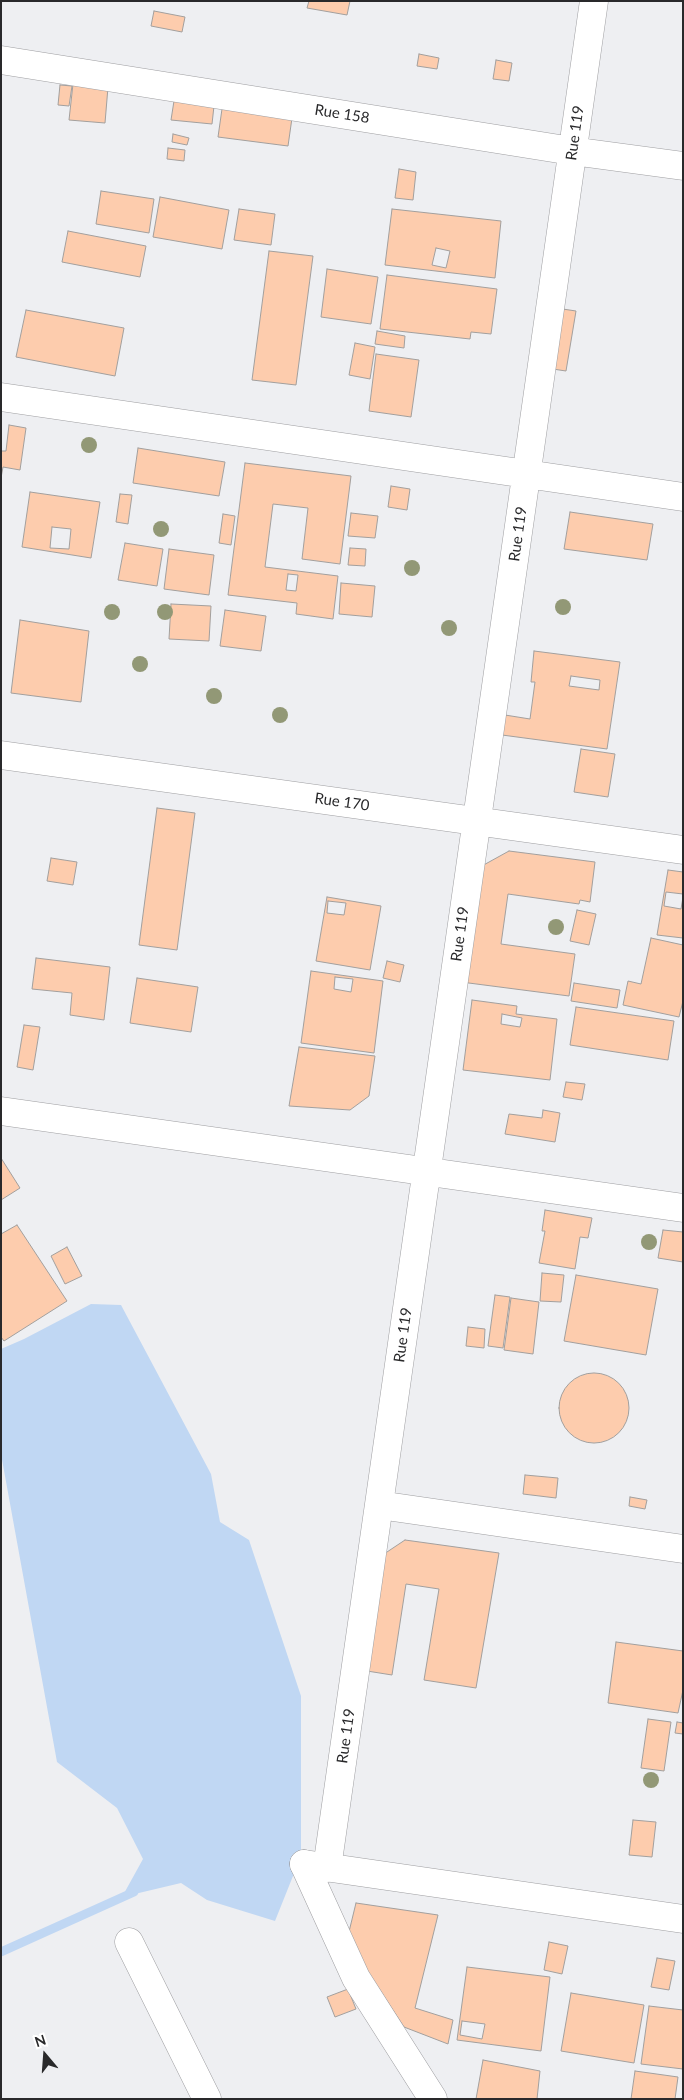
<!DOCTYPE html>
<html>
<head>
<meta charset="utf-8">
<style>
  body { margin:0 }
  #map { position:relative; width:684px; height:2100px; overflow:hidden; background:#eeeff2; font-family:Lato,sans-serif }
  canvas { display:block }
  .frame { position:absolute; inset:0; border:2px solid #29292b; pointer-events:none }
  .north { position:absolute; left:20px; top:2030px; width:50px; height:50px; -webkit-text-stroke:4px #fff; paint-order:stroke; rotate:342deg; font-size:14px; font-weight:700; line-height:20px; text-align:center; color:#29292b }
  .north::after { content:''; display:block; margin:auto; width:18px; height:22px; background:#29292b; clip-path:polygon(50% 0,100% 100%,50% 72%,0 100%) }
</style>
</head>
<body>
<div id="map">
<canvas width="684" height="2100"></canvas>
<div class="frame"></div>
<div class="north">N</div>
</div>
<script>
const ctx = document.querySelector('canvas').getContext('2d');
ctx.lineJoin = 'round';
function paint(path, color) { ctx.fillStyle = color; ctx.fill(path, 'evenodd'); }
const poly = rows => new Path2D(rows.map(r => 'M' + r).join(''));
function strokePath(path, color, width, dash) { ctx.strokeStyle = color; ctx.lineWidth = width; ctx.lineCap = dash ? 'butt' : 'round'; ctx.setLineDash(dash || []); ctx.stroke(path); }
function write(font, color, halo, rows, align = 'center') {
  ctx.font = font + ' Lato,sans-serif'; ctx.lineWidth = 5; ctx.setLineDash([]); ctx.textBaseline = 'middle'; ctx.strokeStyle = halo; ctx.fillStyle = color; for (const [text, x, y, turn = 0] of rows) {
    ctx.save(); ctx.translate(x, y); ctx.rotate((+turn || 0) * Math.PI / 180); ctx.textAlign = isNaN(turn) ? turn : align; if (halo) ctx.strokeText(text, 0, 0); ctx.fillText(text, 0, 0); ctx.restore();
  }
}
paint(poly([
  [91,1304,121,1305,211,1474,220,1522,249,1540,301,1696,301,1856,275,1921,207,1900,181,1883,122,1897,143,1859,117,1808,57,1762,1,1454,1,1349,24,1339]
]), '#c0d7f3');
strokePath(poly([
  [1,1952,134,1892]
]), '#c0d7f3', 9);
const building = poly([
  [309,1,350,1,347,15,307,8,309,1],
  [154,11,185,17,182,32,151,26,154,11],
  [419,54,439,58,437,69,417,66,419,54],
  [496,60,512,63,509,81,493,79,496,60],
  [73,84,108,87,105,123,69,120,73,84],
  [60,85,72,86,69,106,58,105,60,85],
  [174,101,214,106,212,124,171,120,174,101],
  [222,109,292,118,288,146,218,137,222,109],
  [173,134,189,138,187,145,172,142,173,134],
  [168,148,185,150,184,161,167,159,168,148],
  [399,169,416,172,413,200,395,198,399,169],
  [101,191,154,199,149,233,96,224,101,191],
  [160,197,229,210,222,249,153,237,160,197],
  [239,209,275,214,271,245,234,240,239,209],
  [392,209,501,221,495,278,385,265,392,209],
  [436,248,450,251,446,268,432,265,436,248],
  [68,231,146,246,140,277,62,262,68,231],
  [269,251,313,256,296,385,252,380,269,251],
  [327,269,378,277,371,324,321,317,327,269],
  [387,275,497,289,491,334,471,332,470,339,380,329,387,275],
  [556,308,576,311,566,371,546,368,556,308],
  [26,310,124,328,115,376,16,357,26,310],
  [377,331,405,336,404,348,375,344,377,331],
  [355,343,375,347,370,379,349,375,355,343],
  [376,354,419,360,411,417,369,411,376,354],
  [9,425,26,428,20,470,3,467,1,478,1,451,6,451,9,425],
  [138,448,225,462,219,496,133,483,138,448],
  [245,463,351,476,340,564,302,559,308,508,273,504,265,567,338,576,333,619,296,614,297,603,228,595,245,463],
  [288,574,298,575,296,591,286,590,288,574],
  [391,486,410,489,407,510,388,507,391,486],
  [30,492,100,502,91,558,22,547,30,492],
  [52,527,71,529,69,549,50,548,52,527],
  [120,494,132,495,128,524,116,522,120,494],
  [570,512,653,524,647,560,564,549,570,512],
  [351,513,378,516,375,538,348,536,351,513],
  [223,514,235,516,231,545,219,543,223,514],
  [125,543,163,549,157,586,118,580,125,543],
  [350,548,366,549,365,566,348,565,350,548],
  [169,549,214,555,209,595,164,589,169,549],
  [341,583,375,586,372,617,339,614,341,583],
  [171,604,211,606,209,641,169,639,171,604],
  [225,610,266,616,261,651,220,646,225,610],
  [20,620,89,631,81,702,11,693,20,620],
  [534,651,620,662,607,749,502,735,505,715,530,719,535,682,531,682,534,651],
  [571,676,600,680,599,690,569,686,571,676],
  [581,749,615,754,608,797,574,792,581,749],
  [157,808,195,813,177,950,139,945,157,808],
  [509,851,595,862,590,902,580,900,579,904,508,894,501,944,575,954,569,996,461,982,480,867,509,851],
  [51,858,77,862,73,885,47,881,51,858],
  [668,870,683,872,683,894,666,892,664,906,681,909,683,897,683,938,657,935,668,870],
  [327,897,381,906,370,970,316,961,327,897],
  [328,901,346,903,344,915,327,913,328,901],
  [577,910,596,914,589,945,570,941,577,910],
  [651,938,683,945,683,1001,679,1017,623,1005,628,981,641,984,651,938],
  [36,958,110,967,104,1020,70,1015,72,993,32,989,36,958],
  [387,961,404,965,400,982,383,978,387,961],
  [311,971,383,981,374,1053,301,1043,311,971],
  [335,977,353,979,351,992,334,989,335,977],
  [137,978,198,987,191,1032,130,1023,137,978],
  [574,983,620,990,617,1008,571,1001,574,983],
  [472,1000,517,1006,516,1014,557,1019,550,1080,463,1070,472,1000],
  [502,1014,522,1018,520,1027,501,1024,502,1014],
  [576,1007,674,1021,668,1060,570,1045,576,1007],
  [24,1025,40,1027,33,1070,17,1067,24,1025],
  [299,1047,375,1056,369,1096,350,1110,289,1106,299,1047],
  [566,1082,585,1084,582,1100,563,1097,566,1082],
  [543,1110,560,1113,555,1142,505,1134,509,1114,542,1118,543,1110],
  [1,1158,20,1188,1,1200,1,1158],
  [545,1210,592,1218,588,1238,580,1237,575,1269,539,1263,545,1231,542,1231,545,1210],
  [17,1225,67,1301,4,1341,1,1337,1,1234,17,1225],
  [663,1230,683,1232,683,1262,658,1258,663,1230],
  [67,1247,82,1276,65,1284,51,1256,67,1247],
  [542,1273,564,1275,561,1302,540,1301,542,1273],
  [576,1275,658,1289,646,1355,564,1341,576,1275],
  [495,1295,510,1297,503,1348,488,1346,495,1295],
  [511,1298,539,1302,533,1354,504,1350,511,1298],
  [468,1327,485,1329,484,1348,466,1346,468,1327],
  '559 1408a35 35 0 1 1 70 0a35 35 0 1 1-70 0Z',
  [525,1475,558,1478,556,1498,523,1494,525,1475],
  [630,1497,647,1500,645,1509,629,1506,630,1497],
  [405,1540,499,1553,476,1688,424,1680,439,1589,406,1584,392,1675,367,1671,384,1554,405,1540],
  [616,1642,683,1651,683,1690,678,1713,608,1703,616,1642],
  [648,1719,671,1722,664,1771,641,1768,648,1719],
  [677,1722,683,1723,683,1734,675,1733,677,1722],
  [633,1820,656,1822,652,1857,629,1855,633,1820],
  [356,1903,438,1915,415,2008,453,2020,448,2044,404,2027,347,1940,356,1903],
  [549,1942,568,1946,562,1974,544,1970,549,1942],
  [657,1958,675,1961,669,1990,651,1987,657,1958],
  [467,1967,550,1977,541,2051,457,2040,467,1967],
  [462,2021,485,2024,482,2039,460,2035,462,2021],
  [348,1989,356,2009,335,2017,327,1997,348,1989],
  [571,1993,644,2005,634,2063,561,2051,571,1993],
  [649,2006,683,2010,683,2069,641,2064,649,2006],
  [483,2060,540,2071,537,2099,476,2099,483,2060],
  [635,2071,678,2077,675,2099,631,2099,635,2071]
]);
paint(building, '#fdccad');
strokePath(building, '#a29f9d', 1);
const minor = poly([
  [1,60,572,151,683,166],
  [1,397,683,497],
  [1,755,683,850],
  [1,1111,683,1208],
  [379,1505,683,1549],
  [304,1864,356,1978,433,2099],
  [327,1868,594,1],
  [129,1942,207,2099]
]);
const tertiary = poly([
  [304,1864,683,1919]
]);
strokePath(minor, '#9e9ea1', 29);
strokePath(tertiary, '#9e9ea1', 29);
strokePath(minor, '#fff', 28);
strokePath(tertiary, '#fff', 28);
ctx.fillStyle = '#929876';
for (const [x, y] of [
  [89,445],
  [161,529],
  [412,568],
  [563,607],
  [112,612],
  [165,612],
  [449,628],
  [140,664],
  [214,696],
  [280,715],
  [556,927],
  [649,1242],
  [651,1780]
]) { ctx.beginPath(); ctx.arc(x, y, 8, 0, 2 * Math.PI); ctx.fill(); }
write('15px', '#29292b', '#fff', [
  ["Rue 158",342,114,9],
  ["Rue 119",575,133,-82],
  ["Rue 119",518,534,-82],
  ["Rue 170",342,802,8],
  ["Rue 119",460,934,-82],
  ["Rue 119",403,1335,-82],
  ["Rue 119",346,1736,-82]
]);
</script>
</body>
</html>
